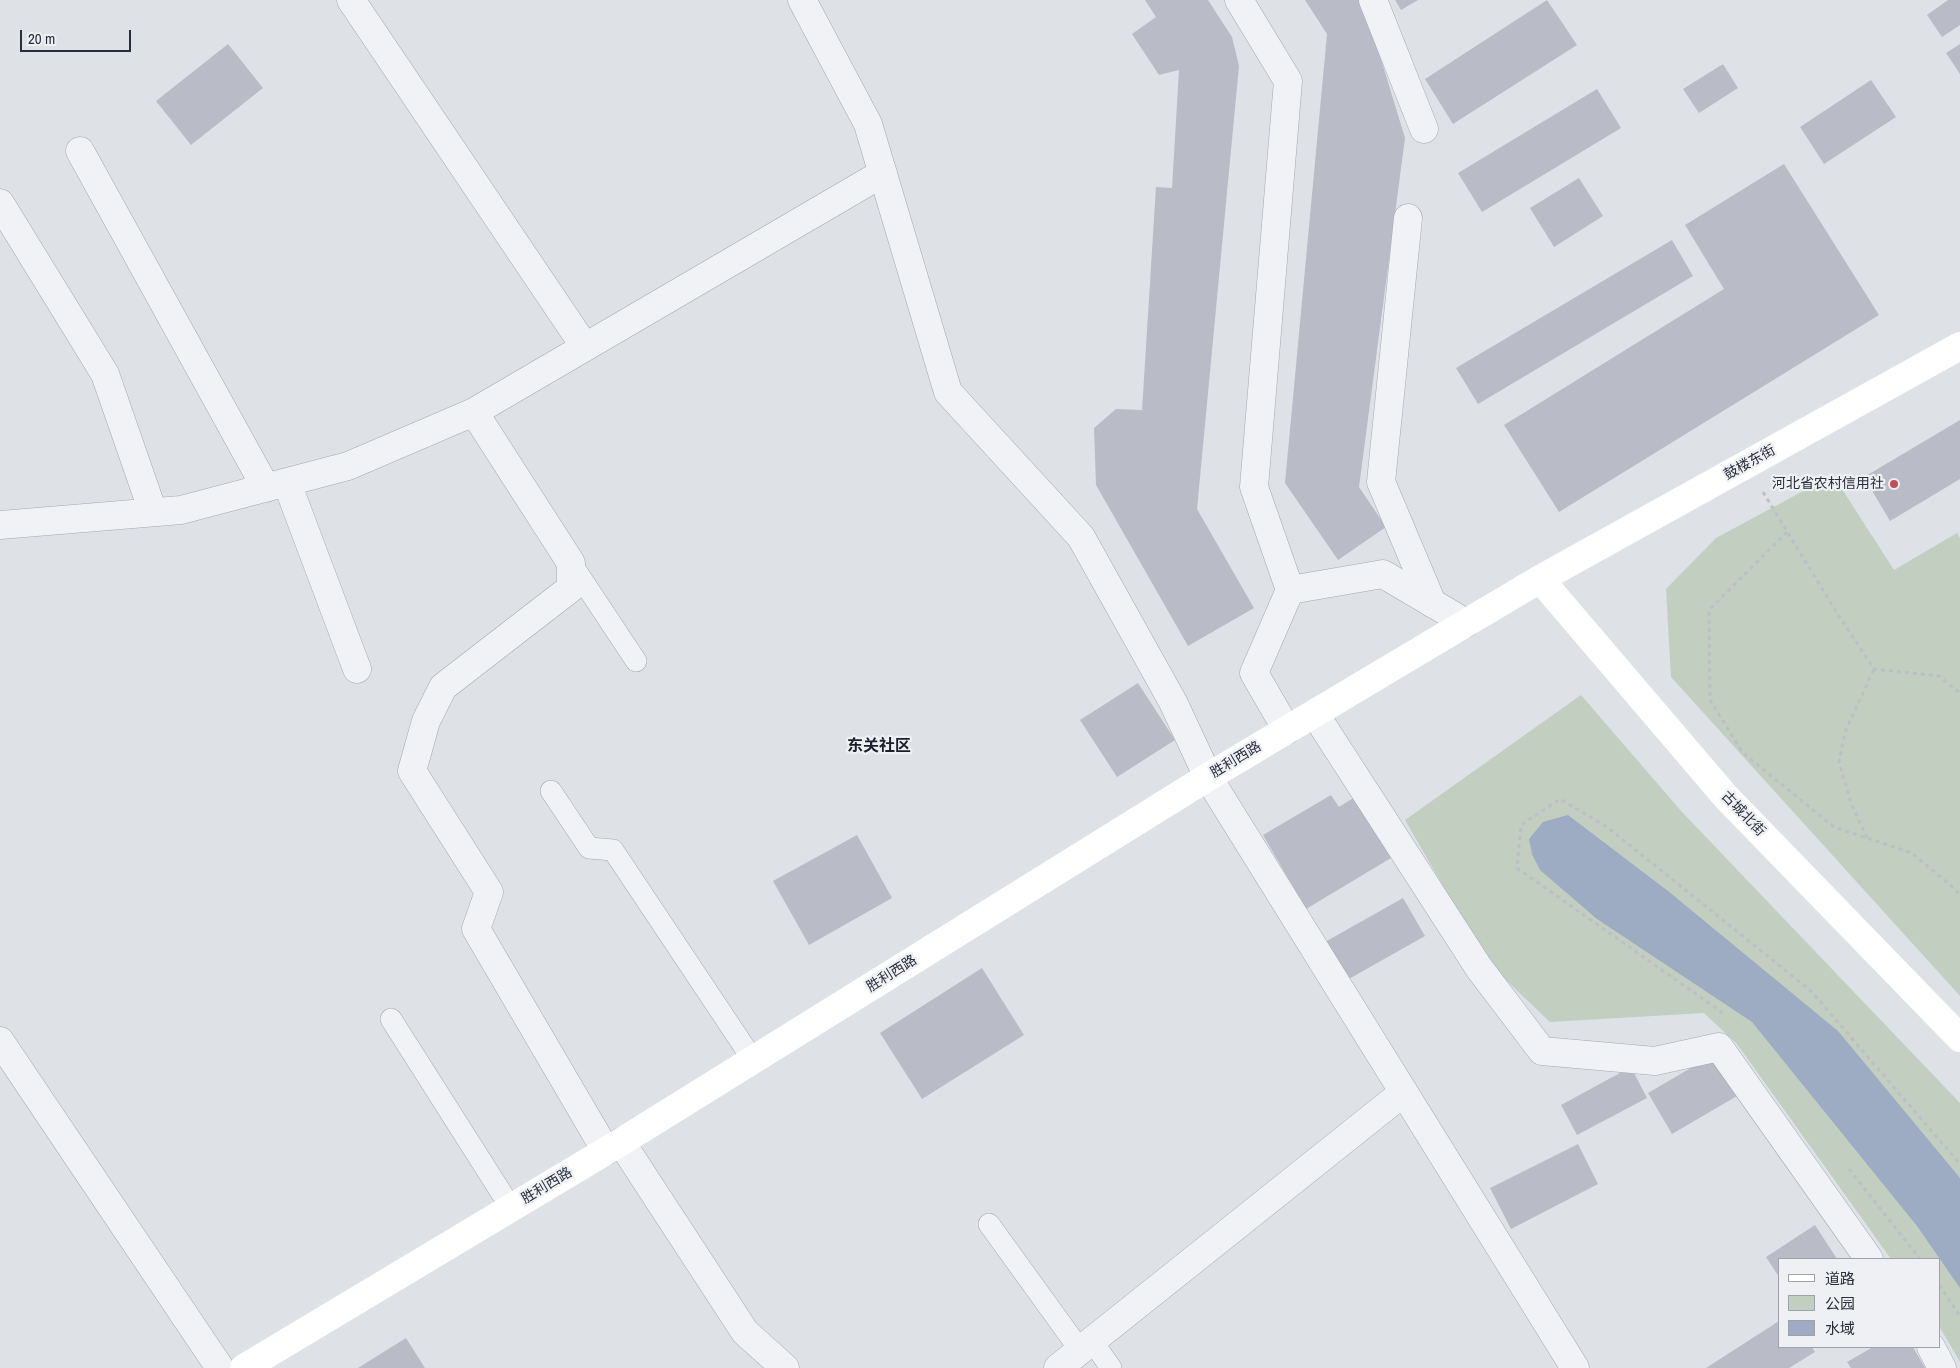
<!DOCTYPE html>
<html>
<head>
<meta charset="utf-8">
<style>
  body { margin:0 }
  #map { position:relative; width:1960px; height:1368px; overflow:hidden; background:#dee1e6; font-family:"Archivo Narrow","Noto Sans SC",sans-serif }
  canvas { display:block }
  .legend { position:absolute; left:1778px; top:1258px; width:162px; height:90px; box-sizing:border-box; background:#eef0f4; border:1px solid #9fa2aa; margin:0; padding:6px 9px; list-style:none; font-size:15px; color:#292e3c }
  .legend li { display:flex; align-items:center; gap:10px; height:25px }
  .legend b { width:25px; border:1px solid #9fa2aa }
  .scale { position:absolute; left:20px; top:30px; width:111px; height:22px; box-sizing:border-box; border:2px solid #292e3c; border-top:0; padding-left:6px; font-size:15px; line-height:18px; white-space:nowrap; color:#292e3c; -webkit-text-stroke:4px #eef0f4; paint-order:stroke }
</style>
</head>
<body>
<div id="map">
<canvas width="1960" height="1368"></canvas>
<ul class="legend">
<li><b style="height:6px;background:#fff"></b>道路</li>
<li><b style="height:14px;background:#c2cfc0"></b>公园</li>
<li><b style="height:14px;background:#9dabc3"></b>水域</li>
</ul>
<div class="scale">20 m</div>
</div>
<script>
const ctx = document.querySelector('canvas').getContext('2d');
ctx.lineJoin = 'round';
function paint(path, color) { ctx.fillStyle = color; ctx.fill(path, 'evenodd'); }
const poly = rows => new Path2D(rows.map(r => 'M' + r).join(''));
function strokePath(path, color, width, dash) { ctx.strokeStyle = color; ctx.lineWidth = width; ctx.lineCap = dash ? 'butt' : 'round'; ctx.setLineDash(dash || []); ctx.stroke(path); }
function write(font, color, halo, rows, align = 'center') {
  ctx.font = font + ' "Archivo Narrow","Noto Sans SC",sans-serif'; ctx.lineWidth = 4.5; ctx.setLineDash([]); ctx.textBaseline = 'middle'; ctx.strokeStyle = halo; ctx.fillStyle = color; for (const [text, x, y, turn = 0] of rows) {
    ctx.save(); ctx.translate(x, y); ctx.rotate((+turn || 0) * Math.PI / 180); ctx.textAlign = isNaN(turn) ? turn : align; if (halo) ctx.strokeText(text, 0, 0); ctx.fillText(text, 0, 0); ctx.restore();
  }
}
paint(poly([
  [1833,475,1894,570,1957,533,1960,538,1960,996,1671,677,1666,589,1716,538],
  [1581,695,1682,812,1960,1103,1960,1362,1939,1326,1939,1259,1891,1259,1737,1044,1704,1013,1550,1022,1487,962,1405,820]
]), '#c2cfc0');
paint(poly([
  [1568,815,1668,891,1838,1031,1960,1178,1960,1288,1917,1226,1752,1022,1597,919,1540,870,1532,854,1529,839,1543,822]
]), '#9dabc3');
paint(poly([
  [1145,0,1208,0,1232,37,1239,66,1197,509,1254,608,1188,646,1096,485,1094,428,1116,409,1142,410,1156,187,1172,188,1179,70,1159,75,1132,34,1156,17],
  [1305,0,1363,0,1405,138,1359,487,1386,527,1338,560,1285,483,1327,34],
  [1395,0,1418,0,1401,10],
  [1547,0,1577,45,1453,124,1425,79],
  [1948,0,1960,0,1960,25,1942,37,1927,15],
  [228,44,263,88,191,145,156,101],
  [1960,44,1960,74,1946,53],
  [1723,64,1738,88,1699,113,1683,89],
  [1871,80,1896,117,1824,164,1800,127],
  [1597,89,1621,128,1482,212,1458,173],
  [1784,164,1879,315,1559,512,1504,425,1724,289,1685,225],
  [1579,178,1603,216,1554,247,1530,208],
  [1672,240,1693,276,1478,404,1456,368],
  [1960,420,1960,479,1890,521,1864,477],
  [1138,683,1175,740,1117,777,1080,720],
  [1331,795,1339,807,1355,797,1391,858,1306,909,1263,835],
  [857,835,892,898,809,945,773,881],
  [1403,898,1425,936,1347,980,1325,942],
  [982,968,1024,1035,922,1099,880,1033],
  [1713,1055,1737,1096,1672,1134,1648,1093],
  [1631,1067,1647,1098,1577,1135,1561,1105],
  [1578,1144,1598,1184,1511,1229,1490,1188],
  [1815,1225,1837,1259,1779,1259,1779,1277,1766,1257],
  [1779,1321,1779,1347,1812,1347,1815,1352,1789,1368,1706,1368],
  [406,1338,425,1368,358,1368],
  [1873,1347,1913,1347,1925,1368,1851,1368,1847,1362]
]), '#b9bcc6');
const service = poly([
  [571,563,636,661],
  [551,791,589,848,613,850,753,1060],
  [391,1019,511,1208],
  [989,1224,1080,1350],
  [1092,1341,1111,1368]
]);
const minor = poly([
  [351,0,585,347],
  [802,0,868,124,948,392,1081,537,1173,702,1208,777,1575,1368],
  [1373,0,1424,129],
  [80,151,266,488],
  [0,203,105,374,153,512],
  [1408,218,1381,482,1432,603],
  [474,412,571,563,571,588,443,687,426,721,412,771,489,892,476,929,606,1151],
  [287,483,357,669],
  [0,525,181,510,348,466,474,412,883,173],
  [1315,714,1479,968,1542,1051,1655,1061,1719,1047,1869,1259],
  [0,1041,220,1368],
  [621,1142,745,1332,785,1368],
  [1931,1347,1942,1368],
  [1058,1368,1404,1092]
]);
const tertiary = poly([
  [1239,0,1288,81,1254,487,1290,590,1254,673,1287,730],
  [1290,590,1383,574,1466,623]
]);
strokePath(service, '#a4a8b0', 22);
strokePath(minor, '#a4a8b0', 29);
strokePath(tertiary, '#a4a8b0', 29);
strokePath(poly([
  [1763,492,1835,610,1874,669,1939,676,1960,693],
  [1787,532,1709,610,1710,700,1743,753,1834,827,1912,853,1956,890,1960,896],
  [1867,838,1851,803,1839,762,1845,732,1874,669],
  [1723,1013,1517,868,1521,825,1560,799,1607,827,1811,991,1960,1164],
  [1849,1169,1920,1259],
  [1939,1285,1960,1316]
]), '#bdbfc5', 3, [4, 4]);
strokePath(service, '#f1f2f5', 21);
strokePath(minor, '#f1f2f5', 28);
strokePath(tertiary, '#f1f2f5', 28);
strokePath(poly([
  [1540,579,1726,797,1960,1038],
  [244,1368,621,1142,1208,777,1466,623,1540,579,1960,346]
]), '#fff', 28);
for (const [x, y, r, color] of [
  [1894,484,5,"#c04f53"]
]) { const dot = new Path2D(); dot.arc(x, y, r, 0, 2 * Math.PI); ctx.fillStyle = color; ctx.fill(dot); strokePath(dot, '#eef0f4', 2); }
write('14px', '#292e3c', '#eef0f4', [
  ["鼓楼东街",1750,463,-29],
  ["胜利西路",1236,760,-31],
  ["古城北街",1743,814,46],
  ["胜利西路",892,974,-32],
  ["胜利西路",547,1186,-31]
]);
write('14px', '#292e3c', '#eef0f4', [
  ["河北省农村信用社",1884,484]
], 'right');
write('bold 16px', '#1b1f2c', '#eef0f4', [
  ["东关社区",879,747]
]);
</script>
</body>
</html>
